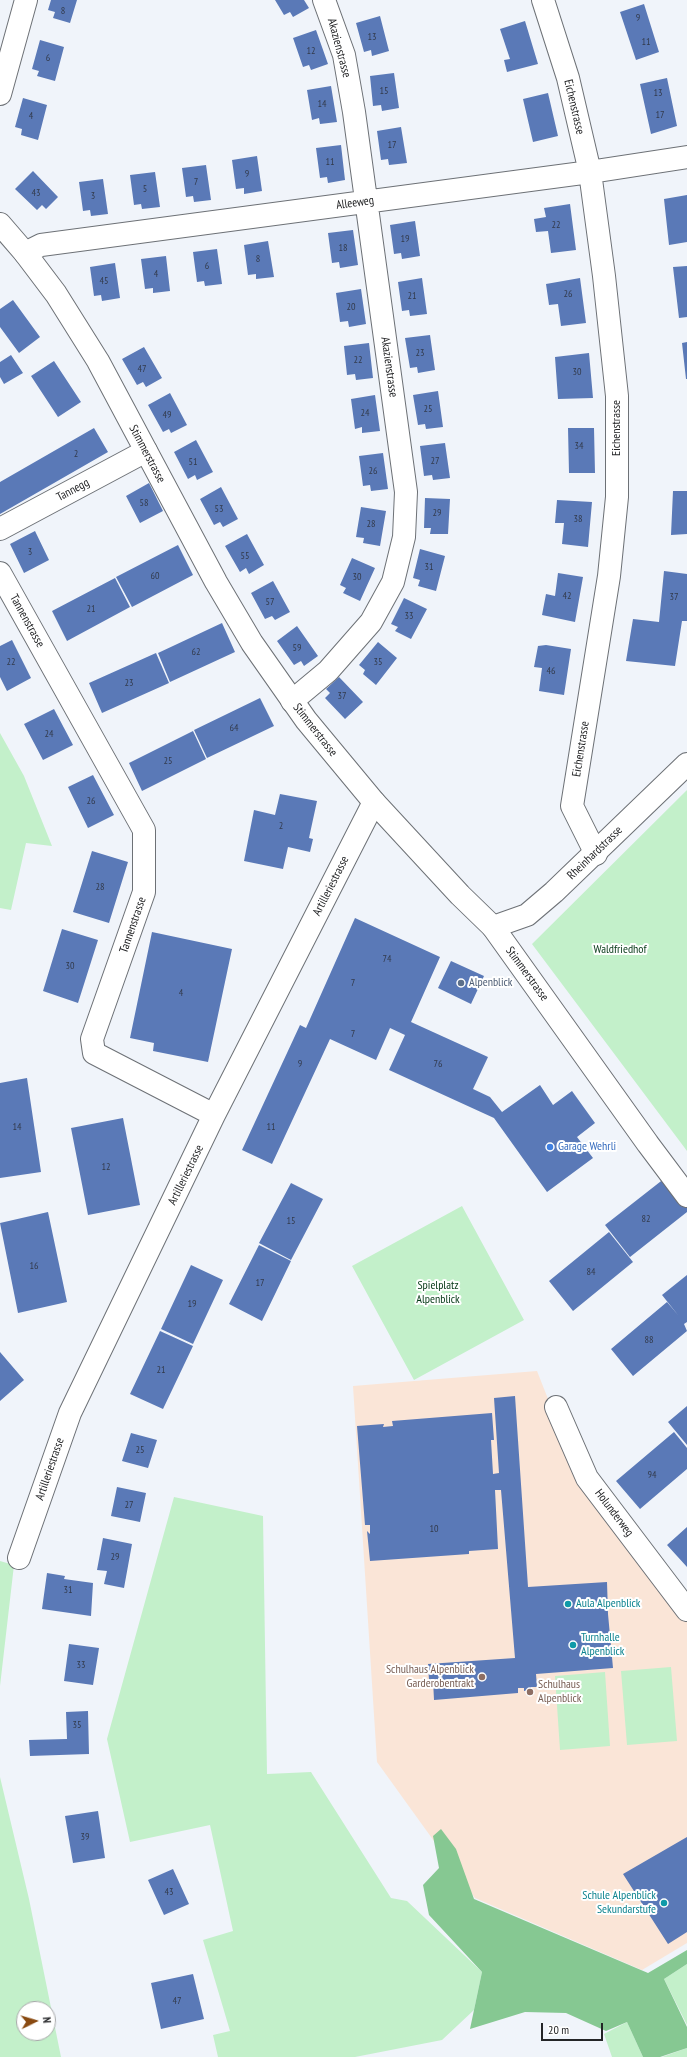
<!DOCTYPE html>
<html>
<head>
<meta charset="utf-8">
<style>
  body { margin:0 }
  #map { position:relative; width:687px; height:2057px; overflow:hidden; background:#f0f4fa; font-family:"PT Sans Narrow",sans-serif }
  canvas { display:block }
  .north { position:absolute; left:16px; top:2001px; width:40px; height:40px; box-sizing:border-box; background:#fff; border:1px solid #a7a8a9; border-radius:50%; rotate:85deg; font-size:11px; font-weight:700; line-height:16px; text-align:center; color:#242527 }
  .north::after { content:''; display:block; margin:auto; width:14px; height:18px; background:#894a11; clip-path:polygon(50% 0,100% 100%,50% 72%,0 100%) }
  .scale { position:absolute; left:541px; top:2023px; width:62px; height:18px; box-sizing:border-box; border:2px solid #242527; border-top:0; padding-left:5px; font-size:12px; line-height:14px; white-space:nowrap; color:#242527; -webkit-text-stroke:3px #fff; paint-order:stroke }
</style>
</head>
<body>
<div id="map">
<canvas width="687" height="2057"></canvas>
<div class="north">N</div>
<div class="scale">20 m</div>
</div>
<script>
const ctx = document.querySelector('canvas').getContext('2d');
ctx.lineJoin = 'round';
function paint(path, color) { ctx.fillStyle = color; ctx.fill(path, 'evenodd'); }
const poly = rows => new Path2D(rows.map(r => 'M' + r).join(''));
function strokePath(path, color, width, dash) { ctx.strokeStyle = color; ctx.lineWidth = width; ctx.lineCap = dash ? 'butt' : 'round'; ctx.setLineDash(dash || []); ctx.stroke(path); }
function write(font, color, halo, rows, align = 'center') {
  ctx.font = font + ' "PT Sans Narrow",sans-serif'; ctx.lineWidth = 4; ctx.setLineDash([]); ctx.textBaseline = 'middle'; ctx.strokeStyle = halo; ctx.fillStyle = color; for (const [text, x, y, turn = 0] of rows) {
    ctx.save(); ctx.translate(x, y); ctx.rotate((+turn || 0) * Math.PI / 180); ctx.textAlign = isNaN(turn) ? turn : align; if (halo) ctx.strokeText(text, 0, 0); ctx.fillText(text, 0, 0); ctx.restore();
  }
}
paint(poly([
  [537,1371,580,1480,687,1621,687,1943,642,1970,475,1898,377,1762,353,1386]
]), '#fae5d7');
paint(poly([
  [0,733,24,776,52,846,26,843,11,910,0,908],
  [687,790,687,1151,532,944],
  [462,1206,524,1320,414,1380,352,1266],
  [174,1497,263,1516,267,1774,311,1772,391,1898,407,1901,482,1972,474,2010,442,2040,355,2057,218,2057,213,2035,230,2031,203,1940,233,1931,210,1825,130,1842,107,1739],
  [0,1561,14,1565,0,1686],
  [671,1667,677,1741,627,1745,621,1671],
  [605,1672,610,1746,560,1750,555,1676],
  [0,1777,29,1899,61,2057,0,2057],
  [24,2009,48,2009,48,2033,24,2033],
  [687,1964,687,2025,664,1979],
  [627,2022,643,2057,612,2057,604,2034],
  [687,2048,687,2057,662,2057]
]), '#c3f0ca');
paint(poly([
  [441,1829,456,1849,474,1899,648,1973,687,1950,687,1964,664,1979,687,2027,687,2048,660,2057,643,2057,627,2022,606,2031,566,2013,525,2012,470,2029,482,1972,429,1915,423,1885,439,1868,433,1836]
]), '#86c892');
paint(poly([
  [51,0,77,0,70,23,53,18,55,12,48,10],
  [275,0,304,0,309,8,293,17,290,12,284,15],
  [644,4,659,52,636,60,620,12],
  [380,16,389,51,372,56,371,50,364,52,356,23],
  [525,21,538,64,507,72,504,60,510,59,500,29],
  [316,30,328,64,311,70,309,65,303,67,293,38],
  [40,40,64,47,55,81,37,76,39,71,32,69],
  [394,73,399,108,382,111,381,105,373,106,370,76],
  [667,78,677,126,651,134,640,84],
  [331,86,337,122,320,124,319,118,312,120,307,90],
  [548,93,558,136,533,142,523,99],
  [23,98,47,105,38,140,21,135,22,129,15,127],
  [401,127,407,163,389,165,388,159,381,160,377,131],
  [341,145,345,180,328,183,327,177,320,178,316,148],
  [257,156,262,191,244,194,244,188,236,189,232,160],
  [206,165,211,200,194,202,193,196,186,197,182,168],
  [33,171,58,197,46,209,42,205,37,210,15,189],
  [155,172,160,207,142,209,141,204,134,205,130,175],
  [103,179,108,214,91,216,90,210,83,211,79,182],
  [687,195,687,242,669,245,664,199],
  [570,204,576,250,551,253,548,231,536,232,534,219,546,217,544,208],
  [415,221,420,256,402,259,401,253,394,254,390,225],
  [353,230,358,265,340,268,339,262,332,263,328,233],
  [268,241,274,277,256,279,256,274,248,275,244,245],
  [217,249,222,284,205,286,204,281,197,282,193,252],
  [166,256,170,291,153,293,153,288,145,289,141,259],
  [115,263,120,298,102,301,101,295,94,296,90,267],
  [687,266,687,317,679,318,673,267],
  [422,278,427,314,410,316,409,310,402,311,398,282],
  [580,278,586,323,561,326,558,304,549,305,546,284],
  [361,289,366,324,349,327,348,321,340,322,336,293],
  [13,300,40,337,19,353,0,327,0,309],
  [430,335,435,370,418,373,417,367,410,368,405,338],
  [687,342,687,379,686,379,682,343],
  [369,343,373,378,356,380,355,374,347,375,344,346],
  [144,347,162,378,146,387,143,382,137,385,122,359],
  [589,353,593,398,558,399,555,357],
  [11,355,23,373,4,384,0,377,0,362],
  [54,361,81,402,58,417,31,376],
  [438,391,443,427,426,429,425,424,418,425,413,395],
  [170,393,187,425,171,433,169,429,163,432,148,405],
  [375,395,380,431,362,433,362,427,355,429,351,399],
  [94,428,108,452,0,514,0,482],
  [568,428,594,428,595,473,569,473],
  [196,440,213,472,197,480,195,475,188,479,174,452],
  [445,443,450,478,433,480,432,475,424,476,420,446],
  [383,453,388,489,371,491,370,485,363,486,359,456],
  [149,483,163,511,140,523,126,496],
  [221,487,238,519,223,527,220,522,214,525,200,499],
  [673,491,687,491,687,534,671,535],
  [425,498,450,499,448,534,430,534,431,528,424,528],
  [557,500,592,502,588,547,562,544,564,523,555,523],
  [361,507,386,511,380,546,363,543,364,538,356,537],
  [35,531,49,560,24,573,10,544],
  [247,534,264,565,249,574,246,568,240,572,225,546],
  [178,545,193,575,132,607,116,577],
  [420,549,445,556,436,591,418,586,420,580,413,578],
  [352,558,375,568,360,601,343,593,346,588,340,585],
  [664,571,687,574,687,621,682,621,675,666,626,661,633,619,659,622],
  [558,573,583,577,575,622,542,615,546,594,555,596],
  [115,578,130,607,67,641,52,611],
  [273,581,290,612,275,620,272,616,265,619,251,593],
  [404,598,427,609,411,639,395,631,398,627,391,624],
  [222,623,235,652,170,682,158,653],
  [297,626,318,656,304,666,301,661,294,665,277,641],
  [12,640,31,678,7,691,0,677,0,646],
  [378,642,397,658,376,685,363,674,365,670,359,665],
  [546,645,571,649,564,695,539,691,542,668,534,667,538,646],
  [156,653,169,683,102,713,89,683],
  [339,677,363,702,345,719,325,698,330,693,326,689],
  [260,698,274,726,207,758,194,730],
  [54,709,73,745,43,760,24,724],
  [193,731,206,759,142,791,129,763],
  [93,775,114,815,88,828,68,787],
  [280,794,317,801,309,838,313,839,310,852,288,847,283,869,244,861,254,810,275,815],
  [92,851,128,862,109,923,73,912],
  [355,918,440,957,411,1022,488,1057,473,1089,490,1097,502,1112,540,1085,553,1105,572,1091,595,1123,577,1137,593,1158,547,1192,494,1118,389,1070,405,1035,390,1028,376,1060,330,1039,272,1164,242,1150,300,1025,306,1028],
  [62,929,98,940,78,1003,43,991],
  [152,932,232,949,208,1062,153,1051,154,1043,130,1038],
  [451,961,484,976,471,1004,438,988],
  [27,1078,41,1172,0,1178,0,1083],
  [123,1118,140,1205,88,1215,71,1128],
  [665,1178,687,1207,687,1212,630,1257,605,1225],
  [291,1183,323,1199,291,1260,259,1243],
  [48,1212,67,1302,18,1313,0,1223],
  [609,1232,633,1262,573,1311,549,1281],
  [259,1245,291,1261,262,1321,229,1304],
  [191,1265,223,1280,193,1344,161,1329],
  [687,1275,687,1322,684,1324,687,1331,633,1376,611,1349,667,1302,678,1315,662,1295],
  [160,1331,193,1346,163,1409,130,1394],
  [0,1352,24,1380,0,1401],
  [515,1396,528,1587,607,1582,608,1614,613,1668,536,1674,537,1687,531,1687,532,1690,524,1691,524,1688,518,1688,518,1693,434,1700,433,1680,429,1680,428,1664,515,1658,501,1490,495,1490,498,1549,469,1551,469,1554,370,1561,367,1531,370,1534,370,1525,365,1525,357,1426,384,1424,383,1427,393,1426,392,1421,492,1413,494,1440,491,1440,493,1474,499,1473,494,1398],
  [687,1406,687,1445,668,1422],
  [674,1432,687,1448,687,1469,640,1509,616,1481],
  [131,1433,157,1440,148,1468,122,1461],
  [117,1487,146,1493,140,1522,111,1516],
  [687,1527,687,1567,667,1545],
  [103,1538,132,1544,124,1588,104,1584,107,1571,97,1570],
  [47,1573,65,1576,64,1579,93,1583,91,1616,42,1609],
  [69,1644,99,1648,93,1685,64,1681],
  [88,1711,89,1754,30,1756,29,1740,67,1739,66,1712],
  [98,1811,105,1858,73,1863,65,1816],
  [687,1837,687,1932,668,1944,623,1874],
  [173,1869,189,1904,164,1915,148,1880],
  [193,1974,204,2019,161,2029,151,1983]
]), '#5a79b7');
const minor = poly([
  [543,0,568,78,590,172,604,276,617,396,617,497,609,576,572,806,596,854],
  [0,94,26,0],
  [25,253,41,245,590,172,687,157],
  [0,529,146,451],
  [0,573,144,830,144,892,92,1039,94,1053,214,1115],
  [292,701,328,671,371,622,393,582,404,537,406,492,354,112,344,55,324,0],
  [493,927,648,1144,687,1196],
  [556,1407,587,1478,687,1610],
  [19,1558,70,1413,214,1115,374,802]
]);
const tertiary = poly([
  [0,224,25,253,56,294,98,361,216,582,252,643,306,720,374,802,460,895,493,927,527,915,554,892,687,764]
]);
strokePath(minor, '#6d7176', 24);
strokePath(tertiary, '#6d7176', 24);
strokePath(minor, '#fff', 22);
strokePath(tertiary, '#fff', 22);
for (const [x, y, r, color] of [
  [461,983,4,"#5c6f8a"],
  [550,1147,4,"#3f7fe0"],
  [568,1604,4,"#0f9aa8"],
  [573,1645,4,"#0f9aa8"],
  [482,1677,4,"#8d6e63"],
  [530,1692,4,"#8d6e63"],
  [664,1903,4,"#0f9aa8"]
]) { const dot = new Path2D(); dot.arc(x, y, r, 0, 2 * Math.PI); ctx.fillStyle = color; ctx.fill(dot); strokePath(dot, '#fff', 1.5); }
write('10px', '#323a4b', null, [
  ["8",63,11],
  ["9",638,18],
  ["13",372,37],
  ["11",646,42],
  ["12",311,51],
  ["6",48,58],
  ["15",384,91],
  ["13",658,93],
  ["14",322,104],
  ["17",660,115],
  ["4",31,116],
  ["17",392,145],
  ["11",330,162],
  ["9",247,174],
  ["7",196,182],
  ["5",145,189],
  ["43",36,193],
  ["3",93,196],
  ["22",556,225],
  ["19",405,239],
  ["18",343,248],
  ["8",258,259],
  ["6",207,266],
  ["4",156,274],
  ["45",104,281],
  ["26",568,294],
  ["21",412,296],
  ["20",351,307],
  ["23",420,353],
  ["22",358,360],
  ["47",142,369],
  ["30",577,372],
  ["25",428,409],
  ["24",365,413],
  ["49",167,415],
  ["34",579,446],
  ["2",76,454],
  ["27",435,461],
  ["51",193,462],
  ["26",373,471],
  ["58",144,503],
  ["53",219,509],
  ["29",437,513],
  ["38",578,519],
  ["28",371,524],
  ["3",30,552],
  ["55",245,556],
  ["31",429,567],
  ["60",155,576],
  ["30",357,577],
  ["42",567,596],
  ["37",674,597],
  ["57",270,602],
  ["21",91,609],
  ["33",409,616],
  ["59",297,648],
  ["62",196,652],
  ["22",11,662],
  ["35",378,662],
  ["46",551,671],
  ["23",129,683],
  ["37",342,696],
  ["64",234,728],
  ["24",49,734],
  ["25",168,761],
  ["26",91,801],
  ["2",281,826],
  ["28",100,887],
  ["74",387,959],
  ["30",70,966],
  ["7",353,983],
  ["4",181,993],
  ["7",353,1034],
  ["9",300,1064],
  ["76",438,1064],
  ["14",17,1127],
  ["11",271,1127],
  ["12",106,1167],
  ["82",646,1219],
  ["15",291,1221],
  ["16",34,1266],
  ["84",591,1272],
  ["17",260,1283],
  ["19",192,1304],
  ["88",649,1340],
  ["21",161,1370],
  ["25",140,1450],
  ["94",652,1475],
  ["27",129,1505],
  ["10",434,1529],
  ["29",115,1557],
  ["31",68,1590],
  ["33",81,1665],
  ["35",77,1725],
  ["39",85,1837],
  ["43",169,1892],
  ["47",177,2001]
]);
write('12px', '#242527', '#fff', [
  ["Akazienstrasse",339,48,75],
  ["Eichenstrasse",574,107,77],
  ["Alleeweg",355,203,-8],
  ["Akazienstrasse",389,367,82],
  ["Eichenstrasse",617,428,-90],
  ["Stimmerstrasse",147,454,62],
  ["Tannegg",73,490,-28],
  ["Tannenstrasse",27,621,61],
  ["Stimmerstrasse",315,730,52],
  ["Eichenstrasse",581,749,-81],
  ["Rheinhardstrasse",595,853,-44],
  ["Artilleriestrasse",331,886,-63],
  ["Tannenstrasse",133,925,-71],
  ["Stimmerstrasse",527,974,54],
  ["Artilleriestrasse",186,1175,-64],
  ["Artilleriestrasse",50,1469,-71],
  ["Holunderweg",614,1513,53]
]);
write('12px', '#053816', '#fff', [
  ["Waldfriedhof",620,950],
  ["Spielplatz",438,1286],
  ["Alpenblick",438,1300]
]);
write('12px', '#4e5e75', '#fff', [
  ["Alpenblick",469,983]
], 'left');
write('12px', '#366cbe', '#fff', [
  ["Garage Wehrli",558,1147]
], 'left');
write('12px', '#0d838f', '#fff', [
  ["Aula Alpenblick",576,1604],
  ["Turnhalle",581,1638],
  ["Alpenblick",581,1652],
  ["Schule Alpenblick",656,1896,"right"],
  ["Sekundarstufe",656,1910,"right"]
], 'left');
write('12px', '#785e54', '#fff', [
  ["Schulhaus Alpenblick",474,1670],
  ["Garderobentrakt",474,1684],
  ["Schulhaus",538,1685,"left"],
  ["Alpenblick",538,1699,"left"]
], 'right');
</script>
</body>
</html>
